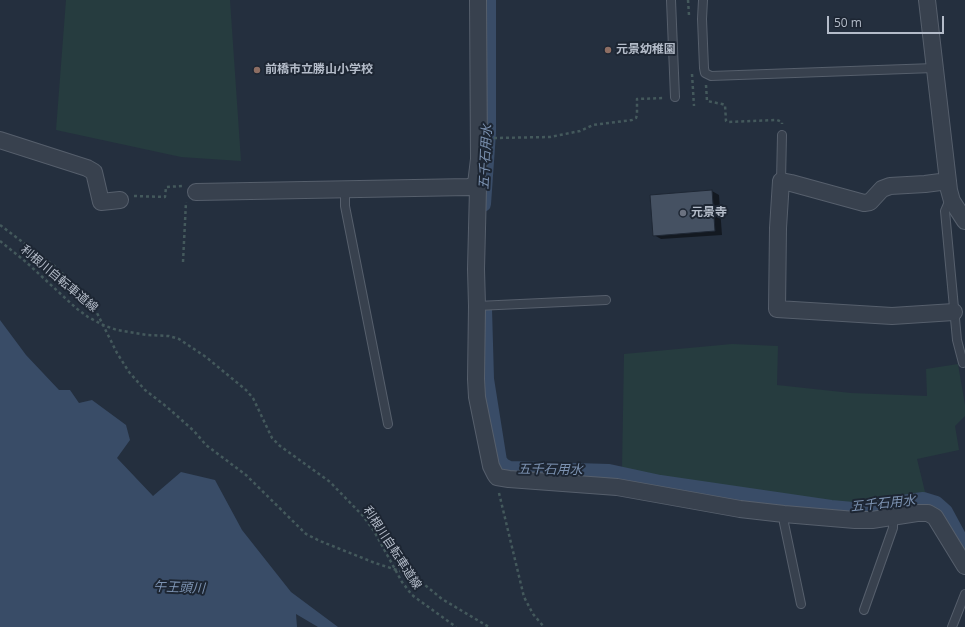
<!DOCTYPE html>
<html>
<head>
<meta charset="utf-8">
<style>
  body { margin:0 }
  #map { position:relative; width:965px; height:627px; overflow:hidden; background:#242f3e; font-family:"Open Sans",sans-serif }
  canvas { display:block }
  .scale { position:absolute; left:827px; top:16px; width:117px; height:18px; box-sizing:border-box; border:2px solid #b4bcc9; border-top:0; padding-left:5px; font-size:12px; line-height:14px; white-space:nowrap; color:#b4bcc9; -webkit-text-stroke:3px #1d2633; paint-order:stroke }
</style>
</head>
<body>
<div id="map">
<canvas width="965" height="627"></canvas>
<div class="scale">50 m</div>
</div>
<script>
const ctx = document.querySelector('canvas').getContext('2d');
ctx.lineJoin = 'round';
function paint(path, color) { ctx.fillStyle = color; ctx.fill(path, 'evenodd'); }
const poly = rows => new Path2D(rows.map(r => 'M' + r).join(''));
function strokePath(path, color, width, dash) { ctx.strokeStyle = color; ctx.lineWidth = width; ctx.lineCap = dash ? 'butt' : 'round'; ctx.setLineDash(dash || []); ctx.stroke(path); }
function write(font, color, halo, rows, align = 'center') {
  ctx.font = font + ' "Open Sans","Noto Sans JP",sans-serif'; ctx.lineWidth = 4; ctx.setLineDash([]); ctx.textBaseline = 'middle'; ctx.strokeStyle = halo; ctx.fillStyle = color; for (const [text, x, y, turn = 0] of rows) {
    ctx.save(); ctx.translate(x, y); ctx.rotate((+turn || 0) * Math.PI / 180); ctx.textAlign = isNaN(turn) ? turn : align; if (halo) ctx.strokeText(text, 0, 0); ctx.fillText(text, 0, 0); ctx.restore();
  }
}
paint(poly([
  [66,0,230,0,241,161,181,157,56,130],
  [732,344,778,346,777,385,851,393,927,396,926,369,958,364,965,405,965,416,955,426,959,450,917,459,926,496,852,507,651,477,622,469,624,354]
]), '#263c3f');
paint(poly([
  [0,320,26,355,59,390,70,390,79,403,92,400,126,425,130,440,117,458,153,496,181,472,215,480,242,530,291,592,338,627,318,627,296,614,297,627,0,627]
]), '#394c67');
paint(poly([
  [712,191,719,195,722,235,661,239,654,235,651,196]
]), '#0007');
strokePath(poly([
  [483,204,488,133,488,0],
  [484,309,486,379,499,461,503,466,509,469,609,472,660,483,831,508,853,510,923,500,936,504,945,512,965,549]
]), '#394c67', 16);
const building = poly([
  [712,190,715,231,653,236,650,195,712,190]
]);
paint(building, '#455162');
strokePath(building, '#1f2835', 1);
const lane = poly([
  [671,0,675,97],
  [703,0,702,19,704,68,705,73,711,76,934,68],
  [781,181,782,135],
  [345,189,345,206,388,424],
  [952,201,948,204,945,211,957,340,963,363],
  [477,306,606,300],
  [784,514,784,523,801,604],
  [864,610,893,528,893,516],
  [952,627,965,594]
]);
const street = poly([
  [478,0,479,159,476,184,478,188,476,269,477,306,476,379,477,397,491,466,495,474,497,477,509,479,617,487,740,509,784,514,855,520,872,520,917,513,928,513,935,517,965,566],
  [927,0,949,190,952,201,965,221],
  [0,140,87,168,94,172,101,202,120,200],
  [948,181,925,184,890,186,882,189,870,202,864,203,791,183,781,181,778,228,777,309,892,316,954,312],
  [196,192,469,187,476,184]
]);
strokePath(lane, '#565f6c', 10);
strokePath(street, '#565f6c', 18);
strokePath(poly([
  [688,0,689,15],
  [692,74,694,106],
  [706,85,707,101,722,104,725,105,726,121,728,122,777,120,782,122,782,124],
  [494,138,550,137,580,131,593,125,632,120,636,118,637,115,637,99,665,98],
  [134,196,165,197,166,187,182,186],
  [0,225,57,268,76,287,97,313,117,353,129,372,145,390,167,407,194,431,206,445,246,475,306,534,320,541,375,563,406,573,420,581,442,599,489,627],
  [0,241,26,262,76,308,88,317,103,325,117,330,147,335,169,336,179,339,206,357,246,390,253,398,272,438,280,446,330,482,363,516,374,531,402,582,412,595,456,627],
  [183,262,186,202],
  [499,493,524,597,533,614,544,627]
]), '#44595c', 2.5, [3, 3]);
strokePath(lane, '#38414e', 8);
strokePath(street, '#38414e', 16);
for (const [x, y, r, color] of [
  [608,50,4,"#8d6e63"],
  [257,70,4,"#8d6e63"],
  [683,213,4,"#6b7280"]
]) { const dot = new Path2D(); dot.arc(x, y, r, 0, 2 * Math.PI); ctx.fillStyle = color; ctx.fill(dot); strokePath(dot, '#1d2633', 1.5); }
write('bold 12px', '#b4bcc9', '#1d2633', [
  ["元景幼稚園",616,50],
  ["前橋市立勝山小学校",265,70],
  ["元景寺",691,213]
], 'left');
write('12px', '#b4bcc9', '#1d2633', [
  ["利根川自転車道線",59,279,40],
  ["利根川自転車道線",392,548,57]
]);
write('italic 13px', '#7c92b1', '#1d2633', [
  ["五千石用水",486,157,-87],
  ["五千石用水",550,470,1],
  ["五千石用水",883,504,-6],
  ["午王頭川",179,588,2]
]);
</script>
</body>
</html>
